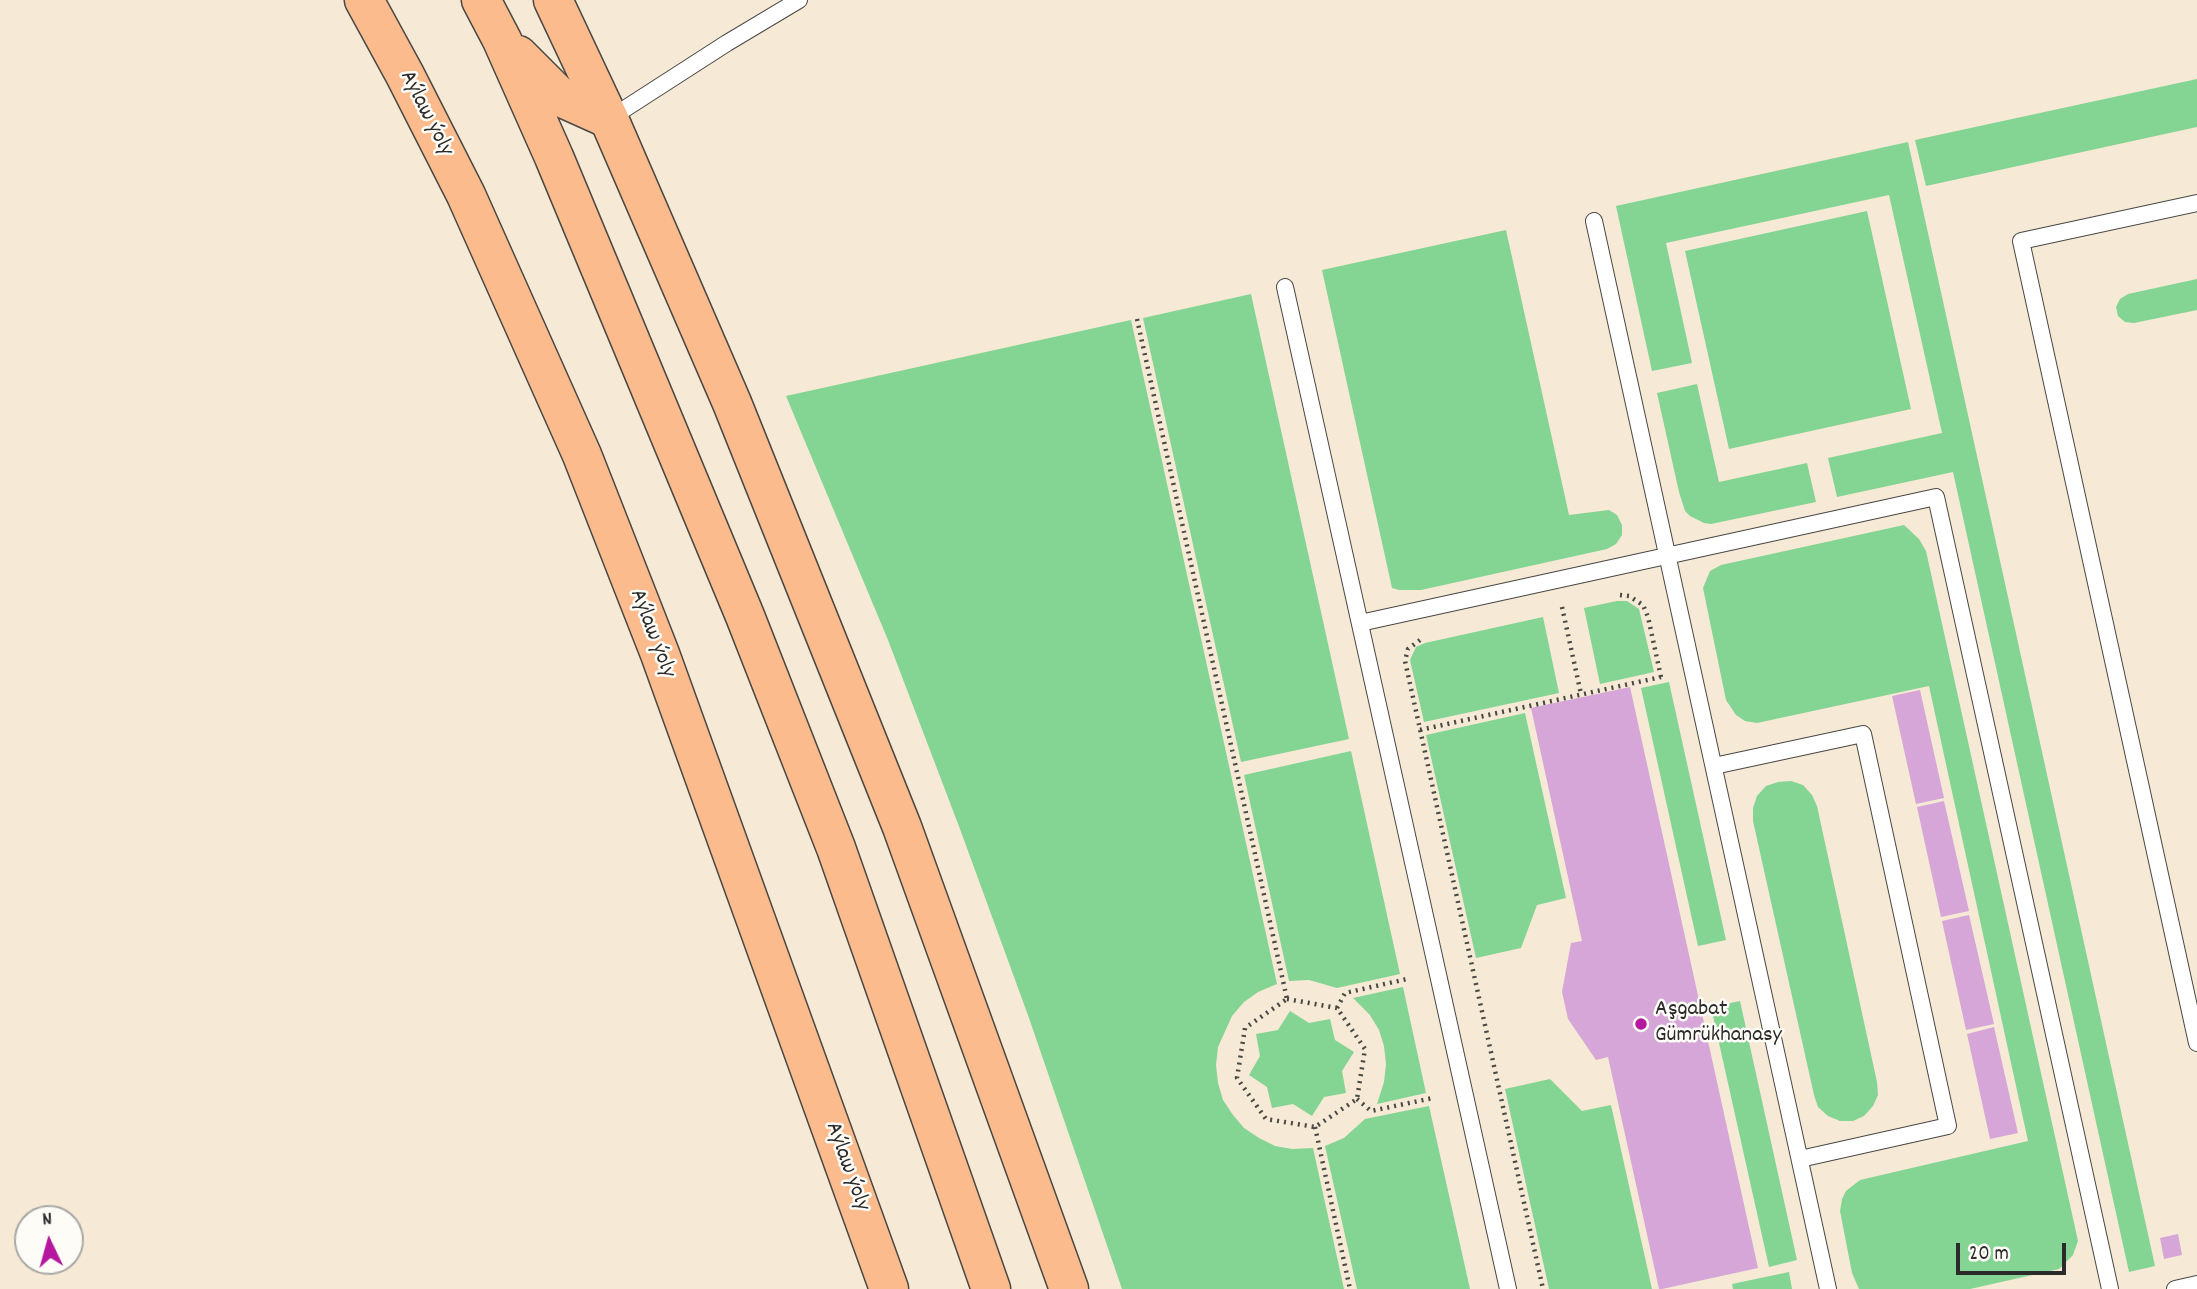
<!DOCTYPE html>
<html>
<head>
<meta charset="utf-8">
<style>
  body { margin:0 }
  #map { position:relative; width:2197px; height:1289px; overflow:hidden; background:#f6e9d5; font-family:Dekko,sans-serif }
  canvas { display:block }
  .north { position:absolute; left:14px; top:1205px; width:70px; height:70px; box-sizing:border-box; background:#fdfcf7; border:2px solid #a9a8a5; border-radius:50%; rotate:355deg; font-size:19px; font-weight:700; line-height:28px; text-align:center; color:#2b2b2b }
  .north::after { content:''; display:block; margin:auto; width:24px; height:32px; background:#b5179e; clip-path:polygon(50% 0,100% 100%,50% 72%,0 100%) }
  .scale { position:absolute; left:1956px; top:1243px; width:110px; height:32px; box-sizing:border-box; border:4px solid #2b2b2b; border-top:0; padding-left:9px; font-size:21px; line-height:24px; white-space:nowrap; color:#2b2b2b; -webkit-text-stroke:5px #fdfcf7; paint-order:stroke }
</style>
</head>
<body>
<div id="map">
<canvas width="2197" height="1289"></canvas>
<div class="north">N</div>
<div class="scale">20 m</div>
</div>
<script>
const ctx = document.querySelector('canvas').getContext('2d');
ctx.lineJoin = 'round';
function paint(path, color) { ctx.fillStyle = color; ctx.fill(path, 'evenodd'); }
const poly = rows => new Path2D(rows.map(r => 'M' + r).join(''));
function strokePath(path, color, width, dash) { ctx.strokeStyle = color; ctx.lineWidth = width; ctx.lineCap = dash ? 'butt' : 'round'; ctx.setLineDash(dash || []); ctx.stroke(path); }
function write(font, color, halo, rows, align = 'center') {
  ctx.font = font + ' Dekko,sans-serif'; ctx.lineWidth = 5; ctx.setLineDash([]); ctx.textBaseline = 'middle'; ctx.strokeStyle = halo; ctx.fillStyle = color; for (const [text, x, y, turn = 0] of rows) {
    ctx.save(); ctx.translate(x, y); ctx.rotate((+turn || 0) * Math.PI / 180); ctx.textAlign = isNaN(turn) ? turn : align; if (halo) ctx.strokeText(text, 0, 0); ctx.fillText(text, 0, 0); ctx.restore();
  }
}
paint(poly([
  [2197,79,2197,127,1926,186,1915,140],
  [1908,142,2155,1266,2129,1272,1953,472,1837,497,1828,458,1942,433,1889,195,1666,243,1692,363,1652,371,1616,206],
  [1867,211,1911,409,1729,449,1685,251],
  [1506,230,1569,515,1609,510,1617,515,1622,525,1622,535,1616,544,1607,549,1421,590,1399,590,1392,588,1322,270],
  [2197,279,2197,310,2134,323,2125,322,2118,316,2116,307,2120,299,2128,294],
  [1251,294,1349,739,1241,762,1143,318],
  [1131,320,1277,984,1258,992,1244,1002,1232,1016,1218,1047,1216,1065,1218,1083,1223,1100,1233,1115,1244,1128,1259,1138,1275,1146,1292,1149,1313,1148,1344,1289,1122,1289,1029,1018,960,829,888,640,786,396],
  [1697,384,1719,482,1807,463,1816,502,1711,524,1704,523,1690,516,1685,511,1679,492,1657,393],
  [1904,525,1919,539,1926,551,2078,1241,2073,1255,2059,1269,1970,1289,1859,1289,1852,1273,1840,1211,1842,1199,1846,1191,1860,1180,2028,1141,1929,686,1757,723,1745,721,1736,715,1726,700,1703,588,1710,571,1721,565],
  [1617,601,1627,601,1639,609,1654,672,1600,684,1584,608],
  [1543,617,1559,693,1424,722,1410,660,1416,647,1425,643],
  [1669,682,1726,940,1698,946,1641,688],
  [1525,713,1566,898,1537,905,1521,948,1476,958,1426,735],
  [1351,751,1400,974,1337,988,1309,980,1289,981,1244,775],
  [1791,781,1803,785,1812,795,1817,806,1877,1082,1878,1095,1873,1106,1864,1116,1853,1121,1840,1121,1828,1116,1818,1107,1814,1095,1753,821,1753,808,1757,796,1766,786,1778,782],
  [1403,987,1426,1093,1377,1104,1384,1082,1386,1064,1384,1046,1379,1030,1370,1015,1353,998],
  [1740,1001,1797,1260,1769,1267,1711,1007],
  [1290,1011,1309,1023,1330,1019,1335,1040,1354,1052,1342,1071,1346,1093,1324,1097,1312,1116,1293,1104,1272,1108,1267,1087,1249,1075,1260,1056,1256,1034,1278,1030],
  [1550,1079,1582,1111,1611,1105,1652,1289,1549,1289,1505,1089],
  [1429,1106,1470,1289,1357,1289,1325,1146,1344,1138,1365,1119],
  [1789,1272,1792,1289,1733,1289,1732,1284]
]), '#84d493');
paint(poly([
  [1630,687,1758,1268,1662,1289,1659,1289,1608,1057,1596,1060,1568,1019,1562,992,1571,943,1582,941,1531,708],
  [1920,690,1944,798,1916,804,1892,696],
  [1944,801,1969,911,1941,917,1917,807],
  [1969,915,1994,1024,1966,1030,1942,921],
  [1994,1027,2018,1133,1990,1139,1967,1034],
  [2178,1234,2182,1255,2164,1259,2160,1238]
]), '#d5a6d7');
const service = poly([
  [609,119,727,43,799,0],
  [2197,203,2021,241,2197,1043],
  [1594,221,1828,1289],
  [1285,287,1508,1289],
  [1360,623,1936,497,2110,1289],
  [1714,766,1863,734,1948,1126,1800,1159],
  [2175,1289,2197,1284]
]);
const primary = poly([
  [553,0,609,119,732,403,902,827,1069,1289]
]);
const trunk = poly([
  [364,0,405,75,466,195,582,455,660,654,889,1289],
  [481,0,502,40,554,157,745,616,836,848,991,1289],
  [518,55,560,97,609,119]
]);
strokePath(service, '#494844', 18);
strokePath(primary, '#494844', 41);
strokePath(trunk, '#494844', 41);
strokePath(poly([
  [1137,319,1287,999],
  [1620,595,1629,596,1643,605,1648,617,1661,677],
  [1562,607,1581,694],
  [1420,640,1408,649,1405,661,1543,1289],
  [1420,730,1661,677],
  [1287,999,1337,1008,1365,1049,1357,1099,1315,1127,1266,1119,1237,1078,1245,1028,1287,999],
  [1337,1008,1345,993,1407,979],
  [1357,1099,1371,1111,1433,1098],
  [1315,1127,1350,1289]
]), '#494844', 4.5, [2, 5]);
strokePath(service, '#fff', 16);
strokePath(primary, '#fbbb8d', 38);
strokePath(trunk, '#fbbb8d', 38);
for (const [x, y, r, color] of [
  [1641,1024,7,"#b5179e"]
]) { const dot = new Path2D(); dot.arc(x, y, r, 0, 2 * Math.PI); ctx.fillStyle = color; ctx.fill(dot); strokePath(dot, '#fdfcf7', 2.5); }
write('23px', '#2b2b2b', '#fdfcf7', [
  ["Aýlaw ýoly",425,114,63],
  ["Aýlaw ýoly",651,634,69],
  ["Aýlaw ýoly",846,1167,70]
]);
write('23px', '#2b2b2b', '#fdfcf7', [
  ["Aşgabat",1655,1011],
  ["Gümrükhanasy",1655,1037]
], 'left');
</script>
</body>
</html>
